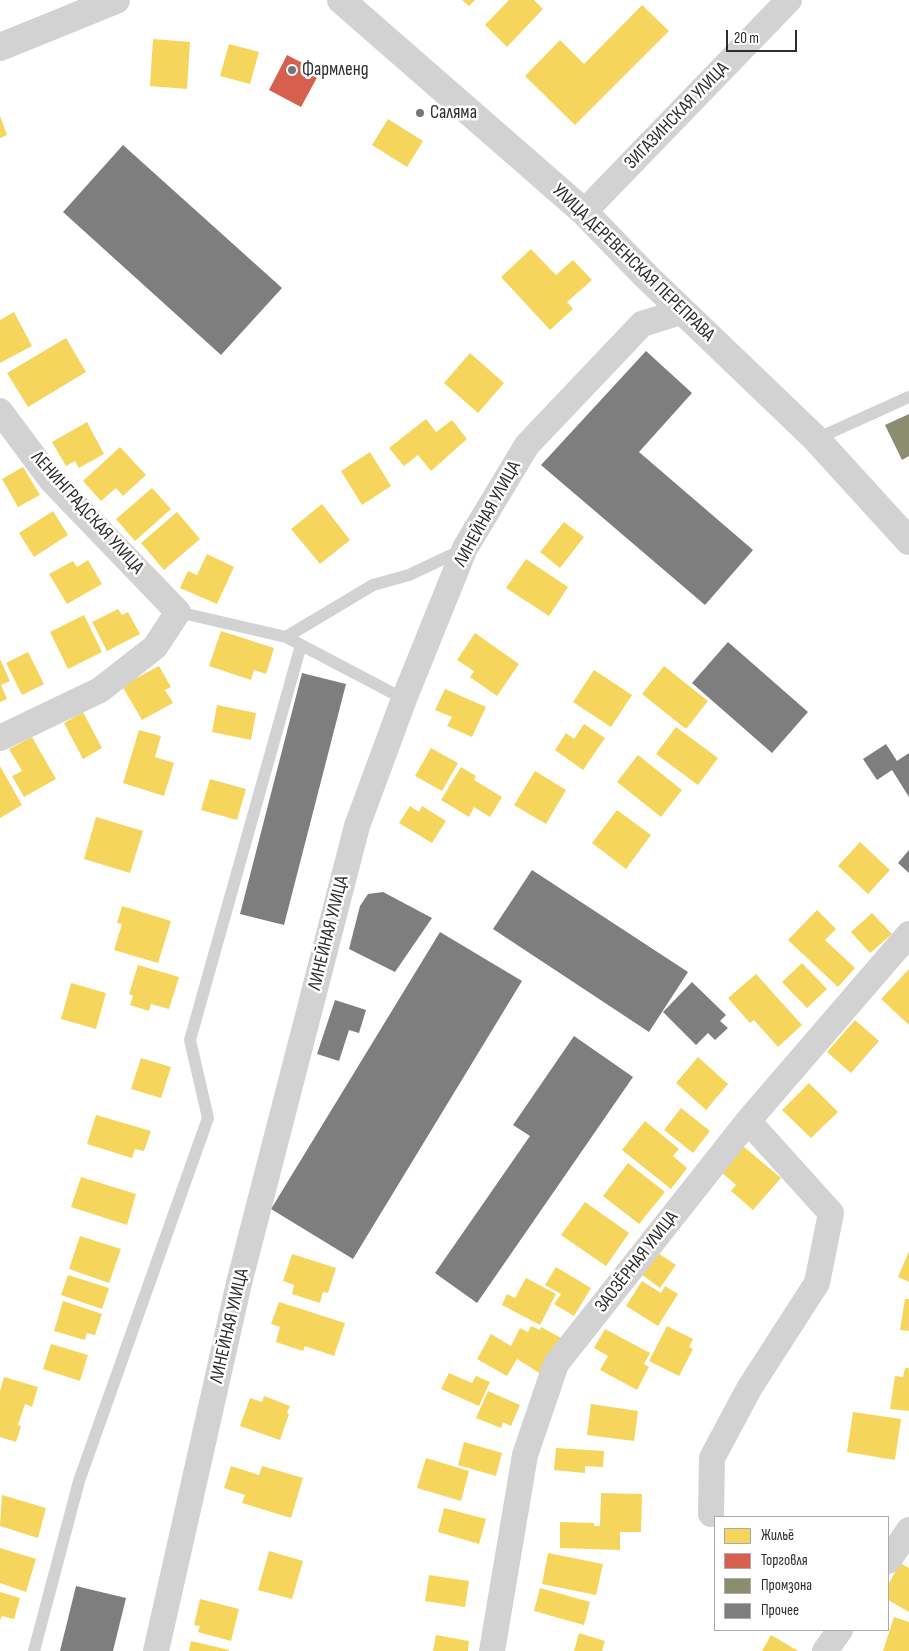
<!DOCTYPE html>
<html>
<head>
<meta charset="utf-8">
<style>
  body { margin:0 }
  #map { position:relative; width:909px; height:1651px; overflow:hidden; background:#fff; font-family:"Sofia Sans Condensed",sans-serif }
  canvas { display:block }
  .legend { position:absolute; left:714px; top:1516px; width:175px; height:115px; box-sizing:border-box; background:#fff; border:1px solid #ababab; margin:0; padding:6px 9px; list-style:none; font-size:15px; color:#2d2d2d }
  .legend li { display:flex; align-items:center; gap:10px; height:25px }
  .legend b { width:25px; border:1px solid #ababab }
  .scale { position:absolute; left:726px; top:30px; width:71px; height:22px; box-sizing:border-box; border:2px solid #2d2d2d; border-top:0; padding-left:6px; font-size:15px; line-height:18px; white-space:nowrap; color:#2d2d2d; -webkit-text-stroke:4px #fff; paint-order:stroke }
</style>
</head>
<body>
<div id="map">
<canvas width="909" height="1651"></canvas>
<ul class="legend">
<li><b style="height:14px;background:#f6d55c"></b>Жильё</li>
<li><b style="height:14px;background:#d6604d"></b>Торговля</li>
<li><b style="height:14px;background:#8c8c6e"></b>Промзона</li>
<li><b style="height:14px;background:#7e7e7e"></b>Прочее</li>
</ul>
<div class="scale">20 m</div>
</div>
<script>
const ctx = document.querySelector('canvas').getContext('2d');
ctx.lineJoin = 'round';
function paint(path, color) { ctx.fillStyle = color; ctx.fill(path, 'evenodd'); }
const poly = rows => new Path2D(rows.map(r => 'M' + r).join(''));
function strokePath(path, color, width, dash) { ctx.strokeStyle = color; ctx.lineWidth = width; ctx.lineCap = dash ? 'butt' : 'round'; ctx.setLineDash(dash || []); ctx.stroke(path); }
function write(font, color, halo, rows, align = 'center') {
  ctx.font = font + ' "Sofia Sans Condensed",sans-serif'; ctx.lineWidth = 5; ctx.setLineDash([]); ctx.textBaseline = 'middle'; ctx.strokeStyle = halo; ctx.fillStyle = color; for (const [text, x, y, turn = 0] of rows) {
    ctx.save(); ctx.translate(x, y); ctx.rotate((+turn || 0) * Math.PI / 180); ctx.textAlign = isNaN(turn) ? turn : align; if (halo) ctx.strokeText(text, 0, 0); ctx.fillText(text, 0, 0); ctx.restore();
  }
}
paint(poly([
  [462,0,475,0,469,6],
  [509,0,534,0,543,9,507,47,485,25],
  [642,5,669,31,575,125,525,76,560,40,584,64],
  [153,39,190,42,187,89,150,86],
  [229,44,259,52,250,84,220,76],
  [0,116,7,135,0,138],
  [388,119,423,141,407,167,372,145],
  [531,249,556,275,573,260,592,280,567,302,573,309,550,330,501,277],
  [14,312,32,346,0,363,0,320],
  [66,338,86,372,28,407,7,373],
  [470,353,504,383,478,413,444,383],
  [426,419,436,432,452,420,467,439,431,471,418,455,404,466,389,448],
  [87,422,104,454,79,468,75,461,66,466,52,442],
  [120,447,146,475,123,496,116,488,101,501,83,481],
  [370,452,391,486,362,505,341,471],
  [23,467,40,495,18,507,2,479],
  [152,488,171,509,135,541,116,519],
  [322,504,350,540,320,564,291,529],
  [53,511,68,535,34,557,19,533],
  [177,512,200,539,164,570,141,543],
  [564,522,584,537,560,568,540,552],
  [207,554,234,567,217,604,180,588,188,571,197,575],
  [526,559,568,587,549,616,506,588],
  [88,560,102,584,67,604,49,574,73,561,77,567],
  [118,609,122,615,128,612,140,634,107,651,92,622],
  [84,615,102,652,68,669,50,632],
  [221,631,274,648,266,674,254,670,251,680,209,666],
  [475,633,519,664,497,696,470,677,474,671,457,660],
  [28,652,44,684,22,695,6,663],
  [0,659,10,681,1,685,7,699,0,702],
  [159,666,171,687,165,690,173,703,142,720,122,686],
  [664,666,708,701,686,729,642,694],
  [594,670,632,695,611,727,573,702],
  [445,689,486,707,472,737,447,726,452,717,435,710],
  [217,705,256,713,251,740,212,732],
  [83,712,102,748,83,759,64,723],
  [584,724,605,738,583,770,555,750,566,733,574,739],
  [676,727,718,758,698,785,656,754],
  [139,730,161,736,155,757,174,763,164,796,123,783],
  [32,737,56,779,24,797,12,776,22,771,9,749],
  [431,748,458,763,442,791,415,776],
  [638,755,682,790,661,817,617,782],
  [0,766,22,805,0,818],
  [461,767,476,776,474,780,502,797,490,817,474,807,469,817,441,800],
  [535,771,566,790,546,824,514,805],
  [210,779,246,789,237,820,201,810],
  [410,806,419,812,422,806,446,821,432,843,399,823],
  [617,810,651,835,626,869,592,843],
  [96,817,143,831,130,873,84,859],
  [860,842,890,870,868,894,838,866],
  [122,906,171,921,158,963,114,950,122,924,117,923],
  [817,910,836,929,825,940,855,968,838,987,788,940],
  [872,913,892,934,870,953,851,932],
  [802,963,827,989,807,1008,782,982],
  [138,965,179,977,169,1009,151,1004,149,1011,130,1005,133,996,129,994],
  [909,969,909,1025,881,999],
  [756,974,802,1025,778,1047,754,1020,750,1023,728,998],
  [71,983,106,993,96,1029,61,1019],
  [855,1020,879,1041,851,1073,827,1052],
  [698,1057,728,1084,706,1110,676,1083],
  [141,1058,171,1067,161,1098,131,1089],
  [809,1083,838,1112,811,1138,782,1110],
  [681,1108,710,1131,693,1153,664,1130],
  [96,1115,151,1131,144,1151,135,1149,132,1158,87,1144],
  [645,1121,679,1149,673,1156,687,1168,671,1189,622,1150],
  [743,1146,781,1178,753,1210,731,1191,736,1185,721,1172],
  [628,1163,665,1192,639,1224,603,1196],
  [81,1177,136,1194,127,1225,71,1207],
  [585,1202,629,1233,606,1266,561,1235],
  [80,1236,121,1249,109,1283,69,1269],
  [652,1249,676,1265,660,1288,637,1271],
  [909,1251,909,1282,898,1277],
  [292,1254,336,1268,328,1293,323,1292,320,1303,292,1294,294,1285,283,1281],
  [556,1267,591,1288,574,1316,554,1304,561,1294,545,1285],
  [68,1275,109,1288,102,1309,61,1295],
  [526,1278,556,1294,540,1325,502,1305,507,1294,515,1298],
  [642,1281,661,1293,665,1286,678,1294,658,1326,626,1306],
  [905,1299,909,1299,909,1331,900,1330],
  [63,1301,102,1314,95,1335,87,1333,85,1340,54,1331],
  [279,1302,345,1323,334,1356,305,1346,303,1351,276,1342,280,1327,271,1324],
  [531,1326,540,1330,541,1327,561,1338,541,1374,517,1359,507,1376,477,1359,491,1334,511,1346,520,1328,528,1332],
  [667,1326,693,1339,689,1347,693,1349,679,1376,649,1361],
  [605,1329,650,1353,644,1364,649,1367,637,1390,600,1370,608,1356,594,1348],
  [51,1344,88,1355,80,1381,43,1369],
  [905,1368,909,1368,909,1411,890,1409,895,1376,903,1377],
  [449,1373,472,1383,476,1376,490,1382,479,1406,441,1389],
  [4,1377,38,1387,32,1407,25,1404,18,1425,21,1426,16,1442,0,1437,0,1391],
  [488,1391,520,1405,511,1426,503,1422,501,1428,476,1418],
  [264,1396,290,1406,287,1413,289,1414,280,1440,240,1426,250,1398,262,1402],
  [591,1404,638,1411,634,1441,587,1435],
  [853,1412,901,1419,895,1460,847,1452],
  [464,1442,502,1453,496,1476,458,1465],
  [556,1448,604,1451,603,1467,585,1466,585,1473,554,1470],
  [426,1458,469,1471,461,1501,417,1488],
  [231,1466,259,1475,262,1466,303,1478,291,1518,242,1503,245,1495,224,1488],
  [601,1493,642,1494,641,1532,620,1532,620,1550,560,1548,560,1522,594,1523,594,1526,600,1526],
  [2,1495,46,1508,38,1538,0,1526],
  [444,1508,486,1519,479,1544,438,1532],
  [0,1548,36,1559,26,1592,0,1583],
  [269,1551,303,1561,292,1599,258,1590],
  [548,1553,603,1564,596,1595,542,1584],
  [900,1563,909,1568,909,1612,888,1600,888,1585],
  [429,1575,469,1581,465,1607,425,1601],
  [540,1588,590,1602,584,1625,534,1611],
  [0,1592,20,1598,14,1619,2,1616,0,1620],
  [200,1599,239,1609,231,1641,198,1632,200,1626,194,1625],
  [894,1617,909,1622,909,1651,883,1651],
  [579,1633,605,1641,602,1651,574,1651],
  [436,1635,469,1641,468,1651,433,1651],
  [771,1635,798,1651,762,1651],
  [191,1641,229,1650,229,1651,189,1651]
]), '#f6d55c');
paint(poly([
  [287,55,320,72,301,107,269,90]
]), '#d6604d');
paint(poly([
  [909,414,909,456,902,460,885,425]
]), '#8c8c6e');
paint(poly([
  [123,145,282,288,221,355,63,212],
  [646,351,692,393,639,452,753,550,705,605,541,465],
  [728,642,808,712,772,753,692,683],
  [302,673,346,684,284,925,240,914],
  [886,744,897,761,909,753,909,797,892,770,877,780,863,759],
  [909,850,909,873,898,863],
  [532,870,688,972,649,1032,493,929],
  [383,892,432,918,395,972,349,949,360,906,368,894],
  [440,932,522,981,353,1259,271,1209],
  [692,982,726,1015,720,1021,728,1028,715,1040,708,1033,696,1045,663,1012],
  [335,1000,366,1010,359,1033,349,1030,339,1061,317,1054],
  [574,1036,633,1077,477,1303,435,1273,530,1136,513,1125],
  [76,1586,126,1598,113,1651,60,1651]
]), '#7e7e7e');
strokePath(poly([
  [816,439,909,397],
  [178,612,286,637,404,699],
  [286,637,373,585,409,575,462,550],
  [34,1651,79,1481,208,1118,190,1040,301,645]
]), '#d2d2d2', 12);
strokePath(poly([
  [584,212,789,0],
  [0,411,52,481,178,612,155,647,100,690,0,738],
  [711,1514,712,1458,750,1387,817,1283,831,1213,748,1121],
  [888,1561,909,1530],
  [156,1651,239,1283,357,826,404,699,465,548,527,445,642,324,683,311],
  [492,1651,525,1455,556,1364,748,1121,909,934],
  [825,1651,840,1630]
]), '#d2d2d2', 26);
strokePath(poly([
  [341,0,584,212,647,277,816,439,909,541],
  [0,47,116,0]
]), '#d2d2d2', 28);
for (const [x, y, r, color] of [
  [292,70,5,"#767676"],
  [420,113,5,"#767676"]
]) { const dot = new Path2D(); dot.arc(x, y, r, 0, 2 * Math.PI); ctx.fillStyle = color; ctx.fill(dot); strokePath(dot, '#fff', 2); }
write('19px', '#2d2d2d', '#fff', [
  ["Фармленд",302,70],
  ["Саляма",430,113]
], 'left');
write('19px', '#2d2d2d', '#fff', [
  ["ЗИГАЗИНСКАЯ УЛИЦА",677,116,-46],
  ["УЛИЦА ДЕРЕВЕНСКАЯ ПЕРЕПРАВА",633,263,44],
  ["ЛЕНИНГРАДСКАЯ УЛИЦА",87,513,48],
  ["ЛИНЕЙНАЯ УЛИЦА",488,514,-61],
  ["ЛИНЕЙНАЯ УЛИЦА",329,933,-76],
  ["ЗАОЗЁРНАЯ УЛИЦА",637,1262,-52],
  ["ЛИНЕЙНАЯ УЛИЦА",230,1326,-77]
]);
</script>
</body>
</html>
